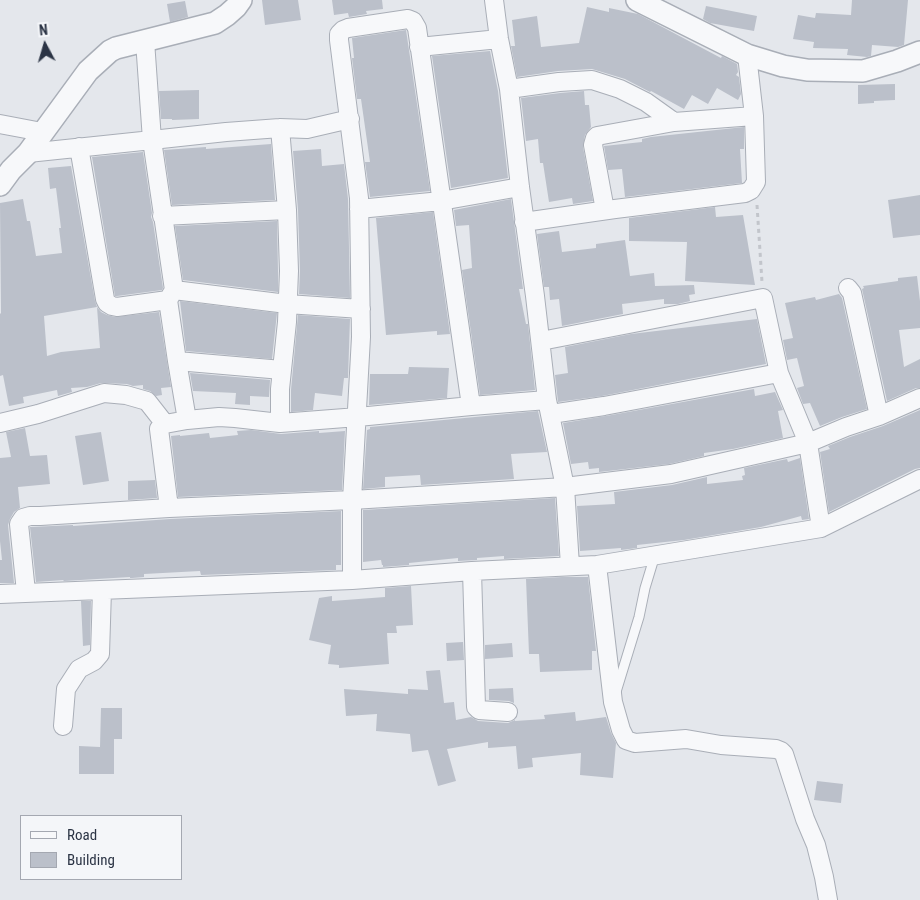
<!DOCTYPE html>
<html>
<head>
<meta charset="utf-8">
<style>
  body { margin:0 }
  #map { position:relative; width:920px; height:900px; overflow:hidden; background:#e4e7ec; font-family:"Roboto Condensed",sans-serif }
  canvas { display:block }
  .legend { position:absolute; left:20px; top:815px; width:162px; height:65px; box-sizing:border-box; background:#f4f6f9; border:1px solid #a4a8b1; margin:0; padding:6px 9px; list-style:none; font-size:15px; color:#2b3445 }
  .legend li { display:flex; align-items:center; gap:10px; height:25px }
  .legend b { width:25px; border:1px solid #a4a8b1 }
  .north { position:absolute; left:20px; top:20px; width:50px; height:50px; -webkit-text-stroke:4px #f4f6f9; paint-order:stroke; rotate:354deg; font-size:14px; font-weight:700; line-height:20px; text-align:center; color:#2b3445 }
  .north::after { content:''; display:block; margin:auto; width:18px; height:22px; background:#2b3445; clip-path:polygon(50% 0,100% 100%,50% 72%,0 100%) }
</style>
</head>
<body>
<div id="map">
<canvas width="920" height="900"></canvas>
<ul class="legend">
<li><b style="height:6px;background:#f7f8fa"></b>Road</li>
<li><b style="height:14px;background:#bbc0ca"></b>Building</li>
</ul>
<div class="north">N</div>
</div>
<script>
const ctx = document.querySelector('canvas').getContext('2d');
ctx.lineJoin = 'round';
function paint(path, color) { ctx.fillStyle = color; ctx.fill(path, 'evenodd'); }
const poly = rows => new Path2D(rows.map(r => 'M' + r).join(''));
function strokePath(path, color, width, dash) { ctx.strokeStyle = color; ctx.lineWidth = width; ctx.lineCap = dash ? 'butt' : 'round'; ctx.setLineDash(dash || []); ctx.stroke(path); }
paint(poly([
  [262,0,298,0,301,20,265,25],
  [332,0,382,0,383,9,366,11,367,14,349,17,348,13,334,15],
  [852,0,908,0,904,45,898,47,872,45,871,56,867,57,847,55,848,49,813,48,814,42,793,39,798,15,815,18,816,13,851,15],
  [185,1,188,17,170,22,167,4],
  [706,6,757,16,754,31,710,23,703,19],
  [587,7,609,12,609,8,638,14,721,58,722,56,737,64,738,72,736,75,739,77,741,94,738,100,717,88,708,104,692,95,684,109,651,91,650,92,625,79,592,69,558,71,517,77,511,46,515,46,512,20,537,16,541,47,579,43],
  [406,30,430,191,370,197,365,162,370,162,361,99,357,99,352,58,354,58,352,38],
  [490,51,498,91,508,178,451,188,432,56],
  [895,84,895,100,874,101,874,103,858,104,858,85],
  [199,90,199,119,172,120,172,119,161,119,159,91],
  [584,91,585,105,589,105,591,127,585,135,583,147,593,201,573,204,572,198,549,202,543,163,540,163,538,139,526,141,521,98,560,93],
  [744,127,744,149,740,149,742,183,625,197,622,169,608,170,604,146,642,142,642,139,651,137],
  [271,144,275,200,172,205,164,150,206,147,206,149],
  [321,149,322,166,344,164,348,199,350,298,299,294,300,271,298,210,293,151],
  [143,152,152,213,151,217,153,222,163,288,162,290,117,296,115,296,92,157],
  [71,166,95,301,97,307,44,316,47,356,61,352,100,348,97,307,101,312,107,315,115,317,159,312,171,387,161,388,162,395,156,396,150,391,143,389,143,385,133,386,127,384,101,383,87,387,71,388,72,392,58,396,57,390,23,397,24,403,9,406,3,375,0,376,0,314,1,313,0,203,23,199,27,221,30,221,36,256,62,253,59,228,61,228,56,188,50,189,48,168],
  [920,195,920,235,893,238,888,200],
  [511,199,523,289,519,289,526,324,528,324,535,390,480,395,462,270,472,268,469,225,456,226,454,210],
  [715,207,716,217,743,215,755,285,685,281,687,242,629,241,629,218],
  [433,212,450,334,437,335,437,331,386,335,376,218],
  [277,221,278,271,278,292,183,280,175,226],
  [559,231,562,252,596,248,596,244,625,240,630,276,654,273,655,286,694,285,695,294,689,295,690,301,678,304,664,304,664,299,622,304,623,314,562,326,559,299,550,300,549,287,544,287,537,234],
  [917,276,920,301,920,328,899,330,904,367,920,359,920,388,916,388,887,401,862,289,864,288,863,286,898,281,898,278],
  [839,294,842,298,867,409,842,417,820,426,810,403,803,404,797,388,804,386,797,358,787,360,783,340,793,338,785,303,815,297,816,300],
  [180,301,277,313,272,359,186,351],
  [298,315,350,319,348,378,344,378,342,396,315,393,313,410,291,412,291,390],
  [757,319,766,364,602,396,558,402,555,375,568,373,565,347,631,334],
  [409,367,449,368,447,398,369,405,370,374,408,374],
  [190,373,270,380,269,397,250,396,250,405,235,404,236,393,193,391],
  [754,389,755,396,775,392,783,410,778,411,783,438,733,449,704,453,704,456,669,464,599,472,599,468,589,469,588,462,571,464,563,423,606,416],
  [920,410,920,468,915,469,829,512,820,452,830,449,828,446,850,437,883,426],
  [538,411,547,452,511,454,514,479,421,485,420,475,385,477,385,487,363,489,367,430,370,429,370,427],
  [25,428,30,456,47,455,50,484,18,487,20,508,14,512,10,519,8,525,14,583,0,583,0,560,2,560,0,541,0,458,11,457,6,432],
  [251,430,281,434,319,431,319,433,345,431,342,490,178,497,171,436,180,435,180,436,209,433,210,438,238,435,237,431],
  [101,432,109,481,83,485,75,436],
  [800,458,809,519,802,520,801,516,761,527,684,540,637,545,637,548,621,550,621,548,580,551,577,506,615,504,614,492,672,485,707,477,707,484,743,480,742,476,745,475,744,468,787,459,788,462],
  [155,480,157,498,128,500,128,481],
  [555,498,559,556,504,559,504,556,477,558,477,560,458,561,458,558,409,563,409,565,383,567,383,565,382,565,381,560,363,562,363,510],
  [341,511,341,565,336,565,336,570,201,575,200,571,144,574,144,577,132,578,130,578,130,577,64,581,63,580,36,582,30,527,31,527,73,525,73,526,170,519],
  [562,577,588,577,596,651,592,651,592,670,540,672,539,654,529,654,526,579],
  [411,586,413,625,396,626,397,633,387,633,389,664,339,668,339,665,328,664,331,645,309,640,319,598,332,596,332,601,385,597,385,588],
  [81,601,91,601,90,645,83,646],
  [463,642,464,660,447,661,446,643],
  [512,643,513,657,485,659,485,645],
  [440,670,444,703,454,702,456,720,471,717,478,721,508,723,515,720,515,721,545,719,544,715,575,712,576,721,606,717,611,733,616,743,613,778,580,775,581,753,532,758,533,767,518,769,516,746,488,748,488,742,447,749,456,781,438,786,428,750,412,752,410,734,376,731,377,714,346,716,344,689,408,694,408,689,428,690,426,671],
  [513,688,514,703,509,701,489,700,489,689],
  [101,708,122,708,122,739,114,739,114,774,79,774,79,746,100,747],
  [817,781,843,784,841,803,814,800]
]), '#bbc0ca');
const service = poly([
  [616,692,639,617,645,588,655,555]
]);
const minor = poly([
  [494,0,499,39,509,89,520,187,535,296,547,400,565,487,570,566],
  [419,47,499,39],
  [509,89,559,82,592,80,620,89,646,102,674,122],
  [0,124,42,132],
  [79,147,105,299,107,303,112,306,117,307,168,300],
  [28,153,152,140,145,41],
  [359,209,441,201,520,187],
  [605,210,593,145,595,138,597,136,674,122,754,116],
  [162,216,287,210],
  [524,222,615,209,745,193,751,190,756,182,754,116,747,55],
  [848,288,852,293,879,416],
  [174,290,287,304,361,309],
  [541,341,763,298,779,373,604,406,551,414],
  [177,361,282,370],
  [779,373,808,443,821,528],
  [187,420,177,361,168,300,174,290,152,140,226,132,280,128,307,129,350,119],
  [0,423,38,414,104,393,126,395,147,401,165,424],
  [280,423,280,389,287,322,289,271,287,210,280,128],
  [169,508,159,429,165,424,187,420,219,417,235,418,280,423,358,417,471,406,547,400],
  [597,565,613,702,621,730,626,740,635,743,686,739,721,745,776,749,781,751,784,754,805,819,816,845,824,877,828,900],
  [472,571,476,707,479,710,508,712],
  [352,580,352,500,361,337,359,198,339,40,339,34,343,30,348,28,408,19,413,21,417,28,471,406],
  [26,592,19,524,23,518,30,516,40,516,169,508,352,500,565,487,671,474,808,443,846,427,879,416,920,398],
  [0,594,352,580,472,571,597,565,821,528,920,479],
  [63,726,66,689,79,669,94,661,100,654,102,590]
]);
const tertiary = poly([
  [637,0,747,55,783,66,807,70,863,71,897,61,920,52],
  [0,185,11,170,28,153,88,71,110,51,116,48,215,23,227,15,236,7,241,0]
]);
strokePath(service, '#a9aeb7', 11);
strokePath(minor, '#a9aeb7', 20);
strokePath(tertiary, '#a9aeb7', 24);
strokePath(poly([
  [757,205,762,282]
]), '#c2c5cb', 3, [4, 4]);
strokePath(service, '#f7f8fa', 9);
strokePath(minor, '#f7f8fa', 18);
strokePath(tertiary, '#f7f8fa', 21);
</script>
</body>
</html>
